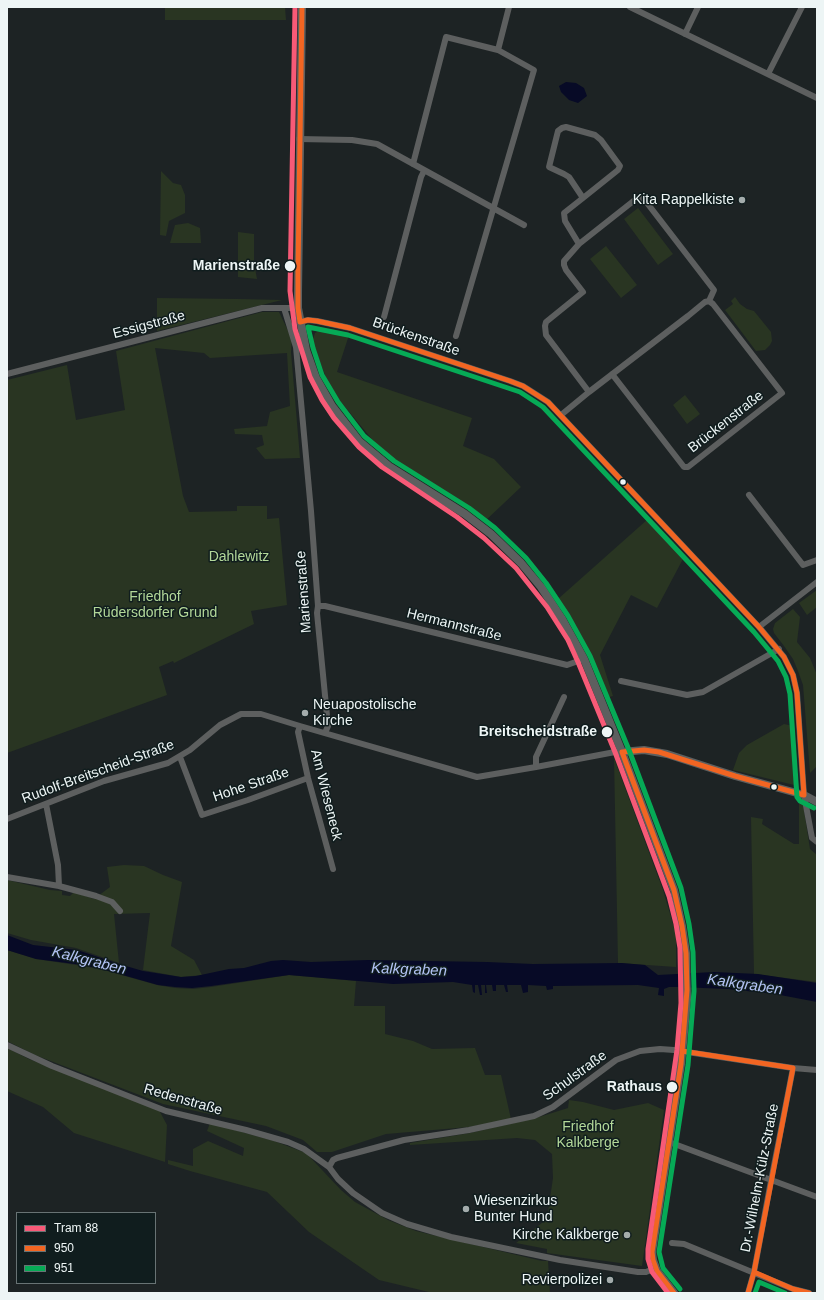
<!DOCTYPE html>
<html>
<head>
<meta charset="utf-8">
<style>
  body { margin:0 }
  #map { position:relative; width:824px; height:1300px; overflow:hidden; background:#1d2324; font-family:Arial,sans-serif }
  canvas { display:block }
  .frame { position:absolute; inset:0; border:8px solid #edf5f5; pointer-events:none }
  .legend { position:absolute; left:16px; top:1212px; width:140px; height:72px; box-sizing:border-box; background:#101d1e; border:1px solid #687374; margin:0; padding:5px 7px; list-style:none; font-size:12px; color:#edf5f5 }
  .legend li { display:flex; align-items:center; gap:8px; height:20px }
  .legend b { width:20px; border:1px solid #687374 }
</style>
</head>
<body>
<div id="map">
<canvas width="824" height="1300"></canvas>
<div class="frame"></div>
<ul class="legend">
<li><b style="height:5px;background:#f75a77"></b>Tram 88</li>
<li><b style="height:5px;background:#f26522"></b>950</li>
<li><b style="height:5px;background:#06aa56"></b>951</li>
</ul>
</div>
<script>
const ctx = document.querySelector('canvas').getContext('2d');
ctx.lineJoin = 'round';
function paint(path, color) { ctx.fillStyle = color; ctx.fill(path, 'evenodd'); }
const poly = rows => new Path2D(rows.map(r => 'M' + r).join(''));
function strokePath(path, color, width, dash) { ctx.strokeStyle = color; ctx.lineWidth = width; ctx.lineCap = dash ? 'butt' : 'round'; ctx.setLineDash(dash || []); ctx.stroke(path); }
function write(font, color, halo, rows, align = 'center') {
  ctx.font = font + ' Arial,sans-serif'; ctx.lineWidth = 3; ctx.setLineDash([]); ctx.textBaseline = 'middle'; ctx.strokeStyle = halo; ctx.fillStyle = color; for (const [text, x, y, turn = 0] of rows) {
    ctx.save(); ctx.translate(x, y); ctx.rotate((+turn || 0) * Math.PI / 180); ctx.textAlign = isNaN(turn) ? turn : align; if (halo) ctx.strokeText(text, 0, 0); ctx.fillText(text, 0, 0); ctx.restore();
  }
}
paint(poly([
  [165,7,285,7,286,20,165,20],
  [161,171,173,183,181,185,185,195,185,213,169,221,166,236,160,235],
  [638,208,673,254,658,265,624,219],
  [188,223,200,228,201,243,170,243,175,225],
  [238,232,254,234,254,263,257,279,238,277],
  [606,246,637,285,621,298,590,259],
  [735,297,740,304,747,309,754,311,771,332,772,341,770,345,765,350,756,351,725,310,733,304,731,301],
  [157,298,238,299,282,300,157,331],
  [262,312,279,312,292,339,291,352,300,458,265,459,256,448,264,445,262,435,235,434,234,429,267,426,270,412,290,406,287,353,210,358,204,353,155,348,183,496,189,512,237,511,237,506,267,506,267,519,279,518,287,605,251,611,254,624,174,663,173,661,159,667,167,695,7,753,7,380,67,365,76,420,125,410,116,351],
  [323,329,342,332,349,335,337,372,472,418,463,446,494,459,521,487,484,522,380,449,331,390,312,342,315,333],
  [685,395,700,414,687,424,673,405],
  [648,519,684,557,657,608,631,595,600,655,613,696,605,698,586,647,558,599],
  [817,590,817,607,807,615,799,603],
  [793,609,800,617,797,642,810,658,817,675,817,766,810,773,803,685,798,671,793,659,784,646,774,633,773,629,775,623],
  [784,724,793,726,798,782,794,785,733,770,739,753,747,745],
  [614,758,663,890,676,934,676,967,618,963],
  [799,803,803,804,810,849,817,855,817,982,754,974,751,817,763,819,762,824,794,844,799,844],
  [124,865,144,866,163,875,182,882,171,946,194,960,202,975,181,977,143,970,150,913,114,914,119,963,76,948,31,940,7,933,7,880,50,890,62,891,62,895,70,896,74,892,94,899,110,887,107,867],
  [7,950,36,959,83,966,104,970,157,985,175,988,193,989,211,987,289,975,356,981,354,1006,385,1006,385,1034,413,1041,432,1049,475,1048,485,1075,501,1075,511,1119,469,1127,386,1134,332,1152,317,1152,303,1140,266,1126,163,1104,35,1055,7,1041],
  [7,1048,29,1059,159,1110,167,1125,165,1162,74,1133,43,1107,7,1091],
  [569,1100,583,1102,614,1110,648,1103,664,1110,642,1266,547,1253,547,1249,516,1243,547,1219,553,1178,552,1154,535,1140,517,1138,410,1145,410,1143,470,1133,536,1118,568,1108],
  [210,1123,274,1141,306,1153,341,1190,355,1202,388,1220,416,1231,542,1261,548,1261,550,1293,433,1293,379,1280,309,1232,267,1192,190,1171,168,1164,168,1160,193,1166,193,1149,208,1141,243,1156,244,1148,207,1131]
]), '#293522');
paint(poly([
  [566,82,576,83,584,88,587,96,578,103,569,100,561,92,559,86],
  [7,935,33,945,77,950,119,964,143,971,181,977,196,976,229,969,244,968,271,961,283,960,311,962,368,960,487,962,533,964,622,963,645,965,658,975,714,972,758,974,817,983,817,1002,775,994,728,989,679,987,669,987,664,989,664,996,658,995,659,988,638,985,553,986,553,989,547,990,546,986,528,985,528,992,523,993,521,985,507,985,508,992,506,992,504,985,496,985,496,991,493,991,492,985,486,985,487,993,485,993,485,985,481,985,482,995,480,995,478,985,475,985,475,993,473,992,472,985,453,982,393,984,289,975,211,986,192,988,175,987,158,985,105,970,83,965,36,959,7,950]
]), '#070a26');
strokePath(poly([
  [630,7,817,98],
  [685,34,698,7],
  [498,50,509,7],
  [768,74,802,7],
  [299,139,352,140,377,144,524,225],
  [413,164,446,37,498,50,534,70,456,336],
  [579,244,565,221,564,213,583,198,618,170,620,166,601,140,595,135,566,127,562,128,558,131,549,167,564,174,569,177,583,198],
  [284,308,296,347,311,511,318,606,317,613,328,726,325,733],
  [384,317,421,177,424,171],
  [300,322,308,320,317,321,350,328,510,381,523,386,548,402,759,627,784,657,793,675,797,693,804,795,812,838,817,842],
  [7,374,262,308,298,308],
  [589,392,546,335,545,326,546,322,583,292,566,270,564,265,564,261,579,244,636,199,641,198,644,199,714,290,709,301],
  [561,415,589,392,688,316,705,302,709,301,713,304,782,393,688,467,684,467,612,374],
  [749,495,803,565,817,560],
  [318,606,325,606,567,665,584,659],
  [759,627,817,582],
  [621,681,687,695,703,692,779,649],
  [300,726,298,732,308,778,333,869],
  [180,757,202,815,248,800,308,778],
  [536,767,536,757,564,697],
  [46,804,58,865,59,886],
  [7,819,104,781,168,763,190,750,220,725,241,714,261,714,300,726,477,777,536,767,615,752,622,752],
  [7,877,59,886,96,896,112,902,120,911],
  [7,1045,52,1066,166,1111,246,1130,288,1142,304,1149,329,1167,338,1179,353,1193,382,1213,407,1224,451,1237,560,1260,638,1272,646,1272,656,1268],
  [669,1142,817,1197],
  [329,1167,333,1160,337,1158,404,1140,469,1130,534,1116,553,1107,616,1060,640,1051,660,1049,674,1050,793,1068,817,1070],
  [672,1243,684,1244,793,1289,809,1293],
  [748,1293,754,1272,770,1186,793,1068]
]), '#5d5f5f', 6);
strokePath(poly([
  [302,7,298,293,298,308,303,334,306,350,316,378,332,406,359,441,390,467,465,514,491,534,521,563,541,587,562,619,584,659,622,752,674,890,682,926,686,953,687,1000,681,1064,652,1252,653,1260,657,1271,674,1293],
  [622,752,644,750,667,754,735,776,804,795,817,802]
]), '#5d5f5f', 8);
strokePath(poly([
  [300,322,308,320,317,321,350,328,510,381,523,386,548,402,759,627,784,657,793,675,797,693,804,795],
  [300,322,298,308,298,271,302,7],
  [622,752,674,890,682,926,686,953,687,990,681,1064,652,1252,653,1260,657,1271,674,1293],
  [622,752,644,750,659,752,735,776,804,795],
  [682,1051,793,1068,754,1272,748,1293],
  [754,1272,793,1289,809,1293]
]), '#f26522', 5);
strokePath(poly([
  [680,1289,663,1268,659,1252,688,1065,694,991,693,952,689,924,681,888,629,750,590,656,568,616,546,583,526,558,495,528,469,508,394,461,364,436,338,402,322,375,313,348,308,327,348,335,508,388,520,392,543,407,754,632,778,661,786,677,790,694,797,797,800,801,814,808],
  [755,1293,759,1282,785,1293]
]), '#06aa56', 5);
strokePath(poly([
  [295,7,290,291,295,329,310,377,322,400,334,418,359,447,382,467,457,517,484,538,516,568,547,607,568,640,578,662,615,752,669,896,676,924,680,948,681,1003,677,1050,648,1249,648,1259,652,1272,668,1293]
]), '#f75a77', 5);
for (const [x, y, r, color] of [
  [742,200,4,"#a4acac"],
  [290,266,6,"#edf5f5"],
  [623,482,3.5,"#edf5f5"],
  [305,713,4,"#a4acac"],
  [607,732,6,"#edf5f5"],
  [774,787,3.5,"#edf5f5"],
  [672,1087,6,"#edf5f5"],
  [466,1209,4,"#a4acac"],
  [627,1235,4,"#a4acac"],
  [610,1280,4,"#a4acac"]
]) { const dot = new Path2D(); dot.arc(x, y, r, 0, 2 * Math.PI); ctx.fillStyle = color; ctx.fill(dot); strokePath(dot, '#101d1e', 1.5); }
write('14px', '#edf5f5', '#101d1e', [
  ["Kita Rappelkiste",734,200],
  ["Neuapostolische",313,705,"left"],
  ["Kirche",313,721,"left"],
  ["Wiesenzirkus",474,1201,"left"],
  ["Bunter Hund",474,1217,"left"],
  ["Kirche Kalkberge",619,1235],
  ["Revierpolizei",602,1280]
], 'right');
write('bold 14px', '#edf5f5', '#101d1e', [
  ["Marienstraße",280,266],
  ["Breitscheidstraße",597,732],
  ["Rathaus",662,1087]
], 'right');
write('14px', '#edf5f5', '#101d1e', [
  ["Essigstraße",149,325,-15],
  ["Brückenstraße",416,337,19],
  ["Brückenstraße",726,422,-38],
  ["Marienstraße",304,592,-94],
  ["Hermannstraße",454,625,14],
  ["Rudolf-Breitscheid-Straße",98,772,-20],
  ["Hohe Straße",251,785,-19],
  ["Am Wieseneck",326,795,76],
  ["Schulstraße",575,1076,-36],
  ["Redenstraße",183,1100,16],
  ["Dr.-Wilhelm-Külz-Straße",760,1178,-79]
]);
write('14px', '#b3d899', '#101d1e', [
  ["Dahlewitz",239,557],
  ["Friedhof",155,597],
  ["Rüdersdorfer Grund",155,613],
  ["Friedhof",588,1127],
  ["Kalkberge",588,1143]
]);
write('italic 15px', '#b3c3f5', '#101d1e', [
  ["Kalkgraben",89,961,14],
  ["Kalkgraben",409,970,2],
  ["Kalkgraben",745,985,8]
]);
</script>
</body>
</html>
